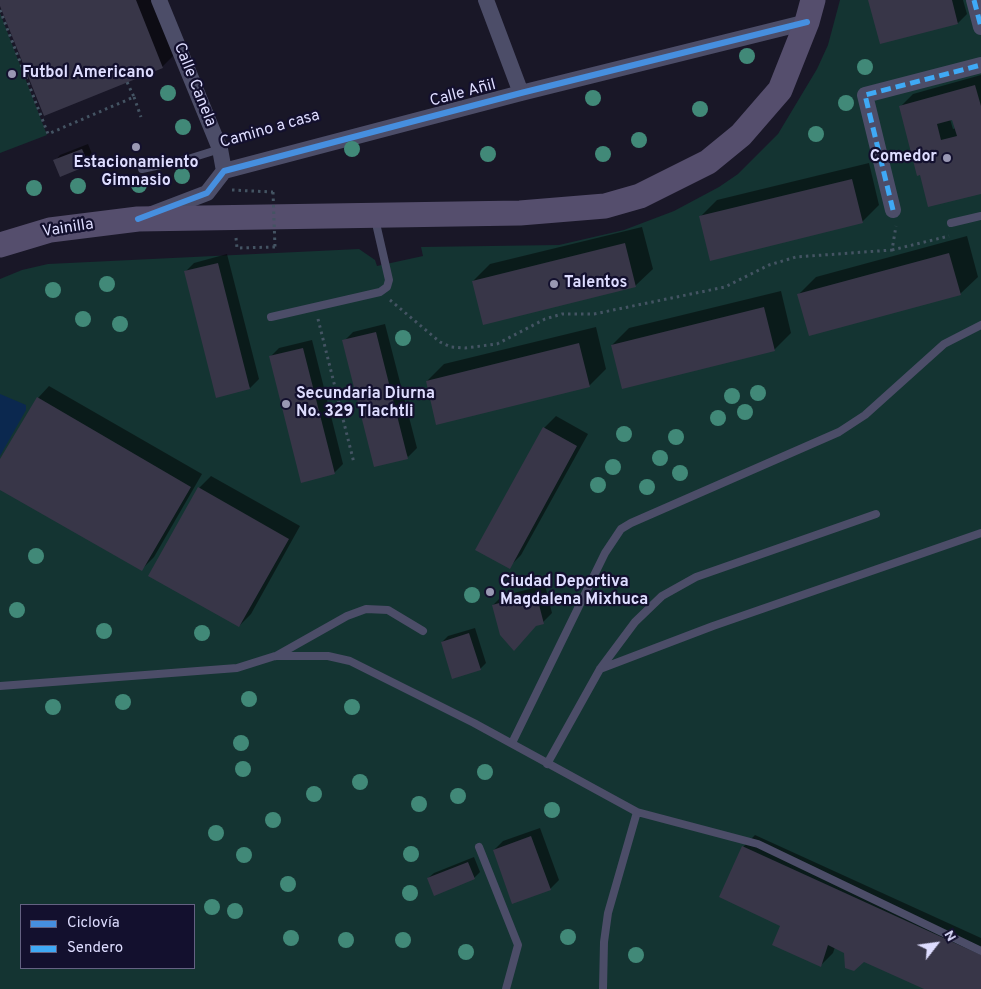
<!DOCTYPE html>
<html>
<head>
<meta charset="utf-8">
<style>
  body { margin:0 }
  #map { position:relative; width:981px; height:989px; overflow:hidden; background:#191727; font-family:Overpass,sans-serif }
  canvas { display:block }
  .legend { position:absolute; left:20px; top:904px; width:175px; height:65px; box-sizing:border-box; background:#13102e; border:1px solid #646282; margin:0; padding:6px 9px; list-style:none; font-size:15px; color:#deddff }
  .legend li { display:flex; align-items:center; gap:10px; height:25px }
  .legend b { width:25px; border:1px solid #646282 }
  .north { position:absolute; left:911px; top:919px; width:50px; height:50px; -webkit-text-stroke:4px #13102e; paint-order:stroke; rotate:60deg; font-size:14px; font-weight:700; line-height:20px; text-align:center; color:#deddff }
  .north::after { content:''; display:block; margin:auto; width:18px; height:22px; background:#deddff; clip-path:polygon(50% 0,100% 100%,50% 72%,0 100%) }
</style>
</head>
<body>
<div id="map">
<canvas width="981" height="989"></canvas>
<ul class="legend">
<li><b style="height:6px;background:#468fdf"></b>Ciclovía</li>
<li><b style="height:6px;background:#3fa9f5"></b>Sendero</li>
</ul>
<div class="north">N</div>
</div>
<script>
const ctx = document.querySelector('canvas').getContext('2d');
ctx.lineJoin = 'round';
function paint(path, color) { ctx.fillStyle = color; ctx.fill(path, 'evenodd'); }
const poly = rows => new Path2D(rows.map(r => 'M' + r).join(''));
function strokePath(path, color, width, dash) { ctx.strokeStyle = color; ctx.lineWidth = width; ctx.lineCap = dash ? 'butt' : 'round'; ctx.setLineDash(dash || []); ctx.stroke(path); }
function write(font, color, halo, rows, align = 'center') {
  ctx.font = font + ' Overpass,sans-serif'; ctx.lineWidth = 4.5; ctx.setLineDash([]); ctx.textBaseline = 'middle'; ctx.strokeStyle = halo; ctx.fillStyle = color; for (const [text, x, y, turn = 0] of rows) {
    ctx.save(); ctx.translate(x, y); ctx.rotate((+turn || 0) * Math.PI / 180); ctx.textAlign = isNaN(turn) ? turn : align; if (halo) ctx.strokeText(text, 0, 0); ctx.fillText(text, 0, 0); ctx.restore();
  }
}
paint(poly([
  [840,0,981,0,981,989,0,989,0,279,22,270,48,264,359,249,375,260,377,266,423,256,421,247,559,245,624,230,674,211,719,187,738,174,778,134,817,69,828,45],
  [21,905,194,905,194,968,21,968],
  [0,13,47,135,0,153]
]), '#143432');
paint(poly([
  [0,394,26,405,26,410,0,456]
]), '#0b284f');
paint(poly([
  [0,0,152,0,174,55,162,67,0,3],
  [869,0,963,0,967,14,958,23],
  [981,75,981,193,901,106,913,94],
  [950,119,953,119,956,128,953,129],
  [88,144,94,159,88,164,55,161,60,155],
  [869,163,879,205,862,222,700,217,717,200],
  [642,227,653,269,635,286,473,281,490,264],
  [967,236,978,277,960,294,799,294,816,277],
  [227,254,259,379,250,388,185,272,194,263],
  [781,291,791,333,774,350,612,345,629,328],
  [385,324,417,448,408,457,344,341,353,332],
  [596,327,606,369,589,386,427,381,444,364],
  [312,340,343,464,334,473,270,357,279,348],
  [49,386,202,474,154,557,142,569,0,488,0,462,38,398],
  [556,416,588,434,521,555,509,567,544,428],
  [211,476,300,526,251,614,239,626,199,488],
  [545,585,552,613,543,622,537,624,493,605,502,596],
  [475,628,486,663,480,669,442,642,448,636],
  [540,828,559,880,550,889,494,850,503,841],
  [755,835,981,938,981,989,927,989,835,947,833,953,821,965,782,925,743,847],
  [474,857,480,872,474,878,428,878,434,873]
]), '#0007');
paint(poly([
  [0,0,136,0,163,68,44,116,0,6],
  [868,0,952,0,958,24,880,44],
  [975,85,981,106,981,194,928,207,920,175,917,176,899,106],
  [952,120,957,136,941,140,937,124],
  [82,149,89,165,60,177,53,160],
  [852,179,863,223,710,261,699,216],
  [625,243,636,287,483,325,472,281],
  [949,253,961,295,809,336,797,294],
  [218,263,250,389,216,398,184,271],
  [764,307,775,351,622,389,611,345],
  [376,332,408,459,374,467,342,340],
  [579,343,590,387,436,425,426,381],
  [303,348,335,474,301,483,269,356],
  [37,397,191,487,142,571,0,490,0,459],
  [543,427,577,446,510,569,475,550],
  [198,487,289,539,239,627,148,576],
  [536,593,544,624,536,626,514,651,500,635,492,605],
  [469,633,481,670,452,679,441,642],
  [531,836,551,890,512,904,493,850],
  [742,846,981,955,981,989,924,989,864,962,854,971,845,968,844,953,828,945,821,967,772,945,780,926,719,897],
  [468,862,475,879,434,896,427,878]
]), '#383648');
strokePath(poly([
  [0,10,48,134,134,97,127,82],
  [134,97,141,117],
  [232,190,273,192],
  [236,238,237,248,275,247],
  [892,250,949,236],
  [390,300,440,342,451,347,465,348,497,344,545,319,562,314,594,314,725,287,769,265,796,257,892,250,896,226],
  [318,319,354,463]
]), '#445463', 3, [2.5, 4]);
strokePath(poly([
  [142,169,188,159,220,149],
  [951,223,981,216],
  [271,317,380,292,387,287,389,280,375,219],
  [276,656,347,616,366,609,388,610,423,631],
  [600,669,713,626,981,533],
  [0,686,237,668,275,656,328,656,350,661,474,723,637,812,758,844,981,951],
  [512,743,605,553,621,529,631,523,839,432,865,415,944,344,981,325],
  [547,764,600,669,635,622,662,596,696,577,876,514],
  [479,847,518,945,506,989],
  [603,989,604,942,608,913,637,812]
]), '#4c4d68', 8);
strokePath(poly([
  [159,0,220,149,224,171],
  [486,0,521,93],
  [974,0,981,27],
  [893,210,865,95,981,65],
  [152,214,207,193,224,171,521,93,807,22]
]), '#4c4d68', 16);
strokePath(poly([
  [0,245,50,230,138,219,520,213,605,206,640,196,708,162,741,135,780,90,807,22,813,0]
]), '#554e6d', 25);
strokePath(poly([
  [273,192,275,247]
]), '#445463', 3, [2.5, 4]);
strokePath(poly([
  [974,0,981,27],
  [893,210,865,95,981,65]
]), '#3fa9f5', 5, [10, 5]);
strokePath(poly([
  [138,219,207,193,224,171,521,93,807,22]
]), '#468fdf', 6);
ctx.fillStyle = '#418978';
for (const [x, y] of [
  [747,56],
  [865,67],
  [168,93],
  [593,98],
  [846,103],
  [700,109],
  [183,127],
  [816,134],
  [639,140],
  [352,149],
  [488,154],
  [603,154],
  [182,176],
  [139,185],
  [78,186],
  [34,188],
  [107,284],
  [53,290],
  [83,319],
  [120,324],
  [403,338],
  [758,393],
  [732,396],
  [745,412],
  [718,418],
  [624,434],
  [676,437],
  [660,458],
  [613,467],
  [680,473],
  [598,485],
  [647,487],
  [36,556],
  [472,595],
  [17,610],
  [104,631],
  [202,633],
  [249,699],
  [123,702],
  [53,707],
  [352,707],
  [241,743],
  [243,769],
  [485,772],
  [360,782],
  [314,794],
  [458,796],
  [419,804],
  [552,810],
  [273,820],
  [216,833],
  [411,854],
  [244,855],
  [288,884],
  [410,893],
  [212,907],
  [235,911],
  [568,937],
  [291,938],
  [346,940],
  [403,940],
  [466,952],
  [636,955]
]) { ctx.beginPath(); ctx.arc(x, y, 8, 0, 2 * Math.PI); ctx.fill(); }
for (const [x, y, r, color] of [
  [12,74,5,"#9998b3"],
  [136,147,5,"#9998b3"],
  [947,158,5,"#9998b3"],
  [554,284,5,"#9998b3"],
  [286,404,5,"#9998b3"],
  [490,592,5,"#9998b3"]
]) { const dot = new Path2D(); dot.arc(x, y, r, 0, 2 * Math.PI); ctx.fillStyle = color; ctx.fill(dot); strokePath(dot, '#13102e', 2); }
write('bold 16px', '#deddff', '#13102e', [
  ["Futbol Americano",22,74],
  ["Comedor",937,158,"right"],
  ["Estacionamiento",136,164,"center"],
  ["Gimnasio",136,182,"center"],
  ["Talentos",564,284],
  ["Secundaria Diurna",296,395],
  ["No. 329 Tlachtli",296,413],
  ["Ciudad Deportiva",500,583],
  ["Magdalena Mixhuca",500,601]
], 'left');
write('16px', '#deddff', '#13102e', [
  ["Calle Canela",194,85,68],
  ["Calle Añil",463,94,-15],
  ["Camino a casa",270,130,-16],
  ["Vainilla",68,229,-9]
]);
</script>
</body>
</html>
